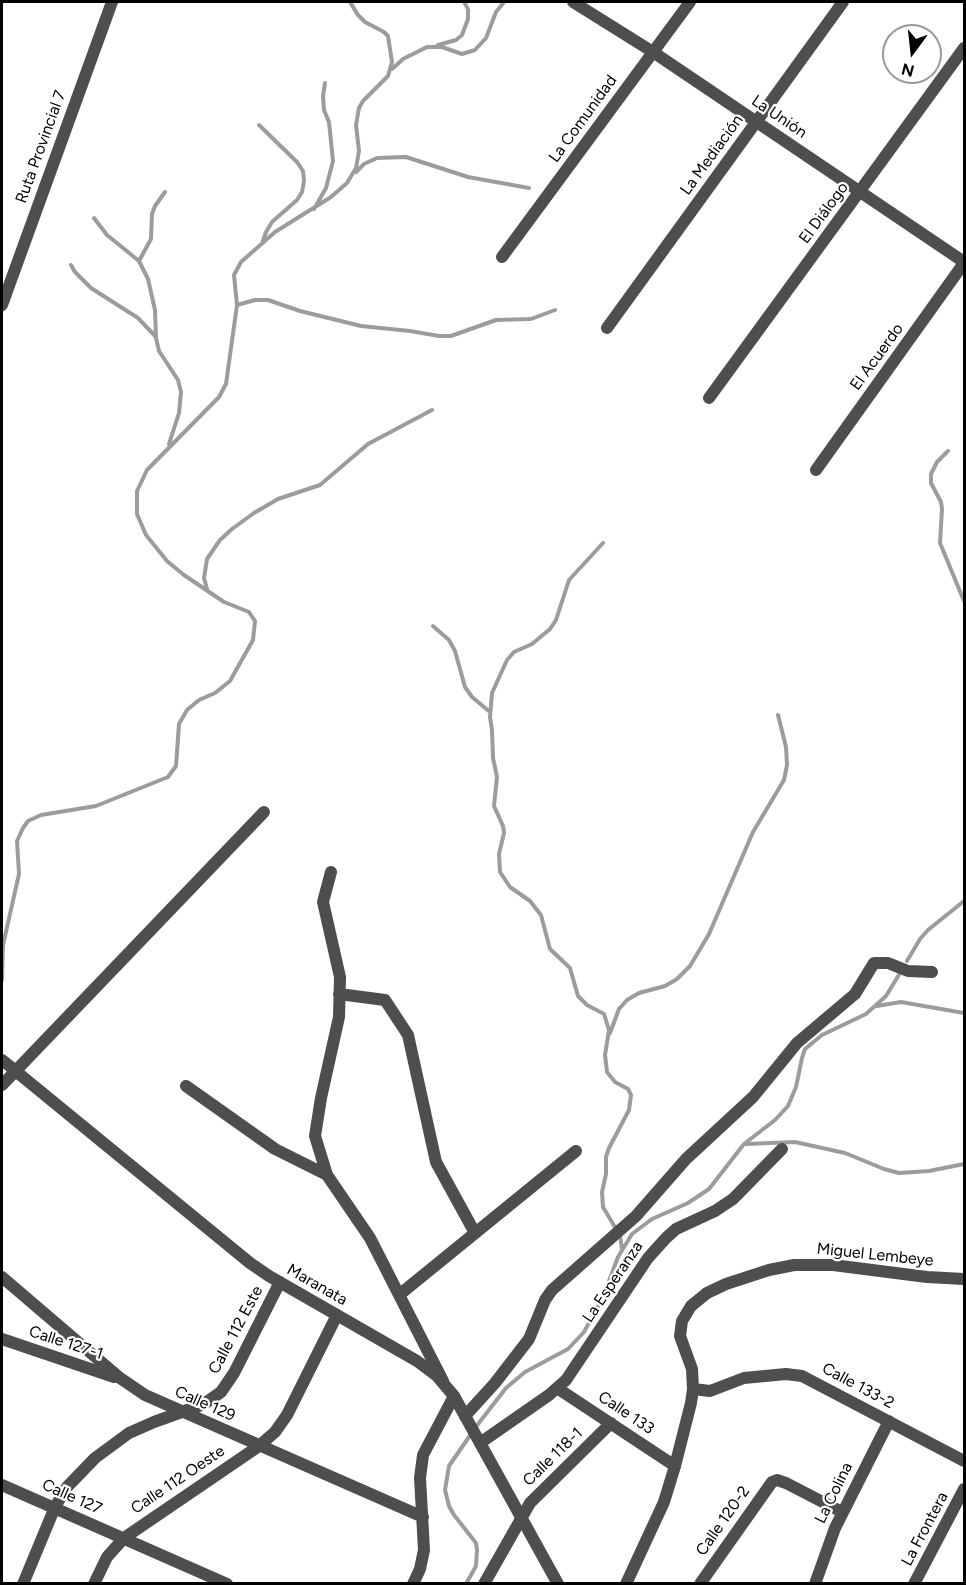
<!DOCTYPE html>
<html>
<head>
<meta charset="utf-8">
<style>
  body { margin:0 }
  #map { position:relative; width:966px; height:1585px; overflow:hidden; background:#fff; font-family:Figtree,sans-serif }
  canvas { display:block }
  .frame { position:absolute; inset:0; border:3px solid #000; pointer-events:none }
  .north { position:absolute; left:882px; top:24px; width:60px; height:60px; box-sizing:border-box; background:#fff; border:2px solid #999; border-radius:50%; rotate:195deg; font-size:16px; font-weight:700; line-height:24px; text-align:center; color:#000 }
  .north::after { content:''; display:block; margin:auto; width:21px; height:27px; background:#000; clip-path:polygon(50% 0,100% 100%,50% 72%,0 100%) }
</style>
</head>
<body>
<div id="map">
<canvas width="966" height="1585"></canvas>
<div class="frame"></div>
<div class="north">N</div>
</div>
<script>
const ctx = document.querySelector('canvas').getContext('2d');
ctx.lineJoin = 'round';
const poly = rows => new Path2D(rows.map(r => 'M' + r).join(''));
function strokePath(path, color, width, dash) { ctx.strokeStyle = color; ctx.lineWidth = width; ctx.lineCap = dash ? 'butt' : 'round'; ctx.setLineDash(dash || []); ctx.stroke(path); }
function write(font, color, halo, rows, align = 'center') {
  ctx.font = font + ' Figtree,sans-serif'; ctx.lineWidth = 4.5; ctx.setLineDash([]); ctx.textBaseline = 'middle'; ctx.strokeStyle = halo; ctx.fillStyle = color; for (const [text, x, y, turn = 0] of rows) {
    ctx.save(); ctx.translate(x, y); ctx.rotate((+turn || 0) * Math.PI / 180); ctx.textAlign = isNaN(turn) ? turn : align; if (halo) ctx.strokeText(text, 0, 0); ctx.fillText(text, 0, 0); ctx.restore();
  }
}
strokePath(poly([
  [438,45,456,40,462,35,468,19,468,9,464,2],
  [392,69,403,59,427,47,442,47,462,54,475,50,486,38,496,12,504,2],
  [259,125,297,162,303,171,304,181,302,192,297,200,272,222,266,232,263,241],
  [356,172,364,164,377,158,406,157,468,177,529,188],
  [314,209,326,188,333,161,329,122,324,110,323,96,325,83],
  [94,218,107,235,139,261,148,279,155,310,156,338,159,351,178,380,181,392,179,413,169,444],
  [139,261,151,239,152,214,155,206,165,192],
  [71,265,75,272,91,288,138,318,156,337],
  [237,305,255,300,268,300,300,311,361,326,410,331,439,336,451,336,496,320,531,319,555,310],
  [948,451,937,462,931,474,931,483,941,502,942,509,940,543,964,601],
  [603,543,569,580,556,620,550,629,532,644,514,652,507,660,492,693,490,717,492,730,493,758,497,777,494,806,503,826,504,833,499,854,500,872,510,887,530,901,541,915,550,949,570,968,578,996,587,1005,604,1014,609,1030,605,1055,607,1072,615,1082,628,1089,631,1095,629,1110,609,1148,606,1157,606,1174,602,1192,603,1207,616,1229],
  [207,589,204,578,207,559,220,540,232,529,254,513,278,499,320,485,368,444,432,410],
  [433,626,449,640,455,651,465,687,472,697,490,712],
  [907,961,920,939,928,930,964,901],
  [2,980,3,945,19,874,17,841,23,828,28,821,41,815,96,806,168,777,176,766,179,724,187,710,199,700,215,693,230,681,253,640,255,621,249,612,224,602,184,575,167,561,146,535,137,514,137,491,147,470,219,397,226,384,237,305,234,275,241,262,275,232,331,197,347,183,356,168,359,151,356,125,359,108,363,101,388,76,392,62,388,36,384,32,365,22,358,15,350,2],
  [877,1006,901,1002,964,1013],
  [610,1033,619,1009,627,1000,639,993,665,986,677,979,690,966,709,934,753,832,784,780,787,765,786,747,778,715],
  [746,1144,795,1142,845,1153,884,1169,899,1173,929,1171,964,1164],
  [620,1235,622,1249],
  [475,1428,506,1388,525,1372,568,1349,584,1332,603,1297,618,1257,632,1234,652,1219,688,1203,709,1189,744,1144,775,1120,788,1106,796,1087,802,1058,805,1049,822,1035,866,1014,886,996,900,973],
  [466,1584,476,1566,477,1550,476,1543,454,1515,449,1506,445,1490,449,1466,471,1434]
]), '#9c9c9c', 4);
strokePath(poly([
  [502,257,690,2],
  [607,328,843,2],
  [709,398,964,48],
  [816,470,964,263],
  [331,872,323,902,340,977,339,1017,321,1098,315,1136,327,1175,370,1238,443,1381],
  [339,994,385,1000,408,1035,436,1162,475,1233],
  [2,1085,264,812],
  [186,1086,275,1149,327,1175],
  [2,1277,120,1378,145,1395,423,1517],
  [399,1295,576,1151],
  [2,1339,114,1377],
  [557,1388,675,1466],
  [693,1389,710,1391,744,1378,786,1374,802,1376,964,1461],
  [465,1416,495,1383,529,1339,545,1300,552,1290,636,1216,686,1159,753,1097,797,1043,855,994,874,963,888,963,908,971,932,972],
  [480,1443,549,1395,566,1380,648,1258,666,1238,676,1229,715,1211,733,1199,782,1149],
  [2,1485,227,1584],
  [23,1584,55,1507,67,1487,95,1458,129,1433,154,1422,204,1404,221,1392,234,1373,280,1282],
  [94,1584,107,1557,124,1538,259,1446,275,1432,287,1415,337,1315],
  [413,1584,420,1569,424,1550,420,1478,423,1455,454,1396],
  [484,1584,530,1503,611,1423],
  [700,1584,772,1482,777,1480,786,1483,842,1512],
  [815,1584,835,1528,889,1421],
  [914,1584,964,1489]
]), '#4e4e4e', 12);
strokePath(poly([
  [573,2,653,52,964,262],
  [2,305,112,2],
  [2,1060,250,1263,269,1276,417,1361,437,1376,454,1396,558,1584],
  [626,1584,664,1502,675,1466,691,1403,693,1389,692,1369,680,1336,682,1321,691,1306,707,1293,726,1284,769,1270,794,1265,833,1265,927,1277,964,1279]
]), '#4e4e4e', 12);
write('16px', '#000', '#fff', [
  ["La Unión",779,117,34],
  ["La Comunidad",583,119,-54],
  ["Ruta Provincial 7",41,147,-70],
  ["La Mediación",712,155,-54],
  ["El Diálogo",824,213,-54],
  ["El Acuerdo",877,357,-54],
  ["Miguel Lembeye",875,1255,6],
  ["La Esperanza",613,1282,-56],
  ["Maranata",317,1285,30],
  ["Calle 112 Este",236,1330,-62],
  ["Calle 127-1",66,1343,18],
  ["Calle 133-2",858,1386,28],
  ["Calle 129",205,1404,24],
  ["Calle 133",626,1413,34],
  ["Calle 118-1",553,1457,-44],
  ["Calle 112 Oeste",178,1480,-34],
  ["La Colina",834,1493,-64],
  ["Calle 127",72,1497,24],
  ["Calle 120-2",723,1521,-55],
  ["La Frontera",925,1529,-62]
]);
</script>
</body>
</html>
